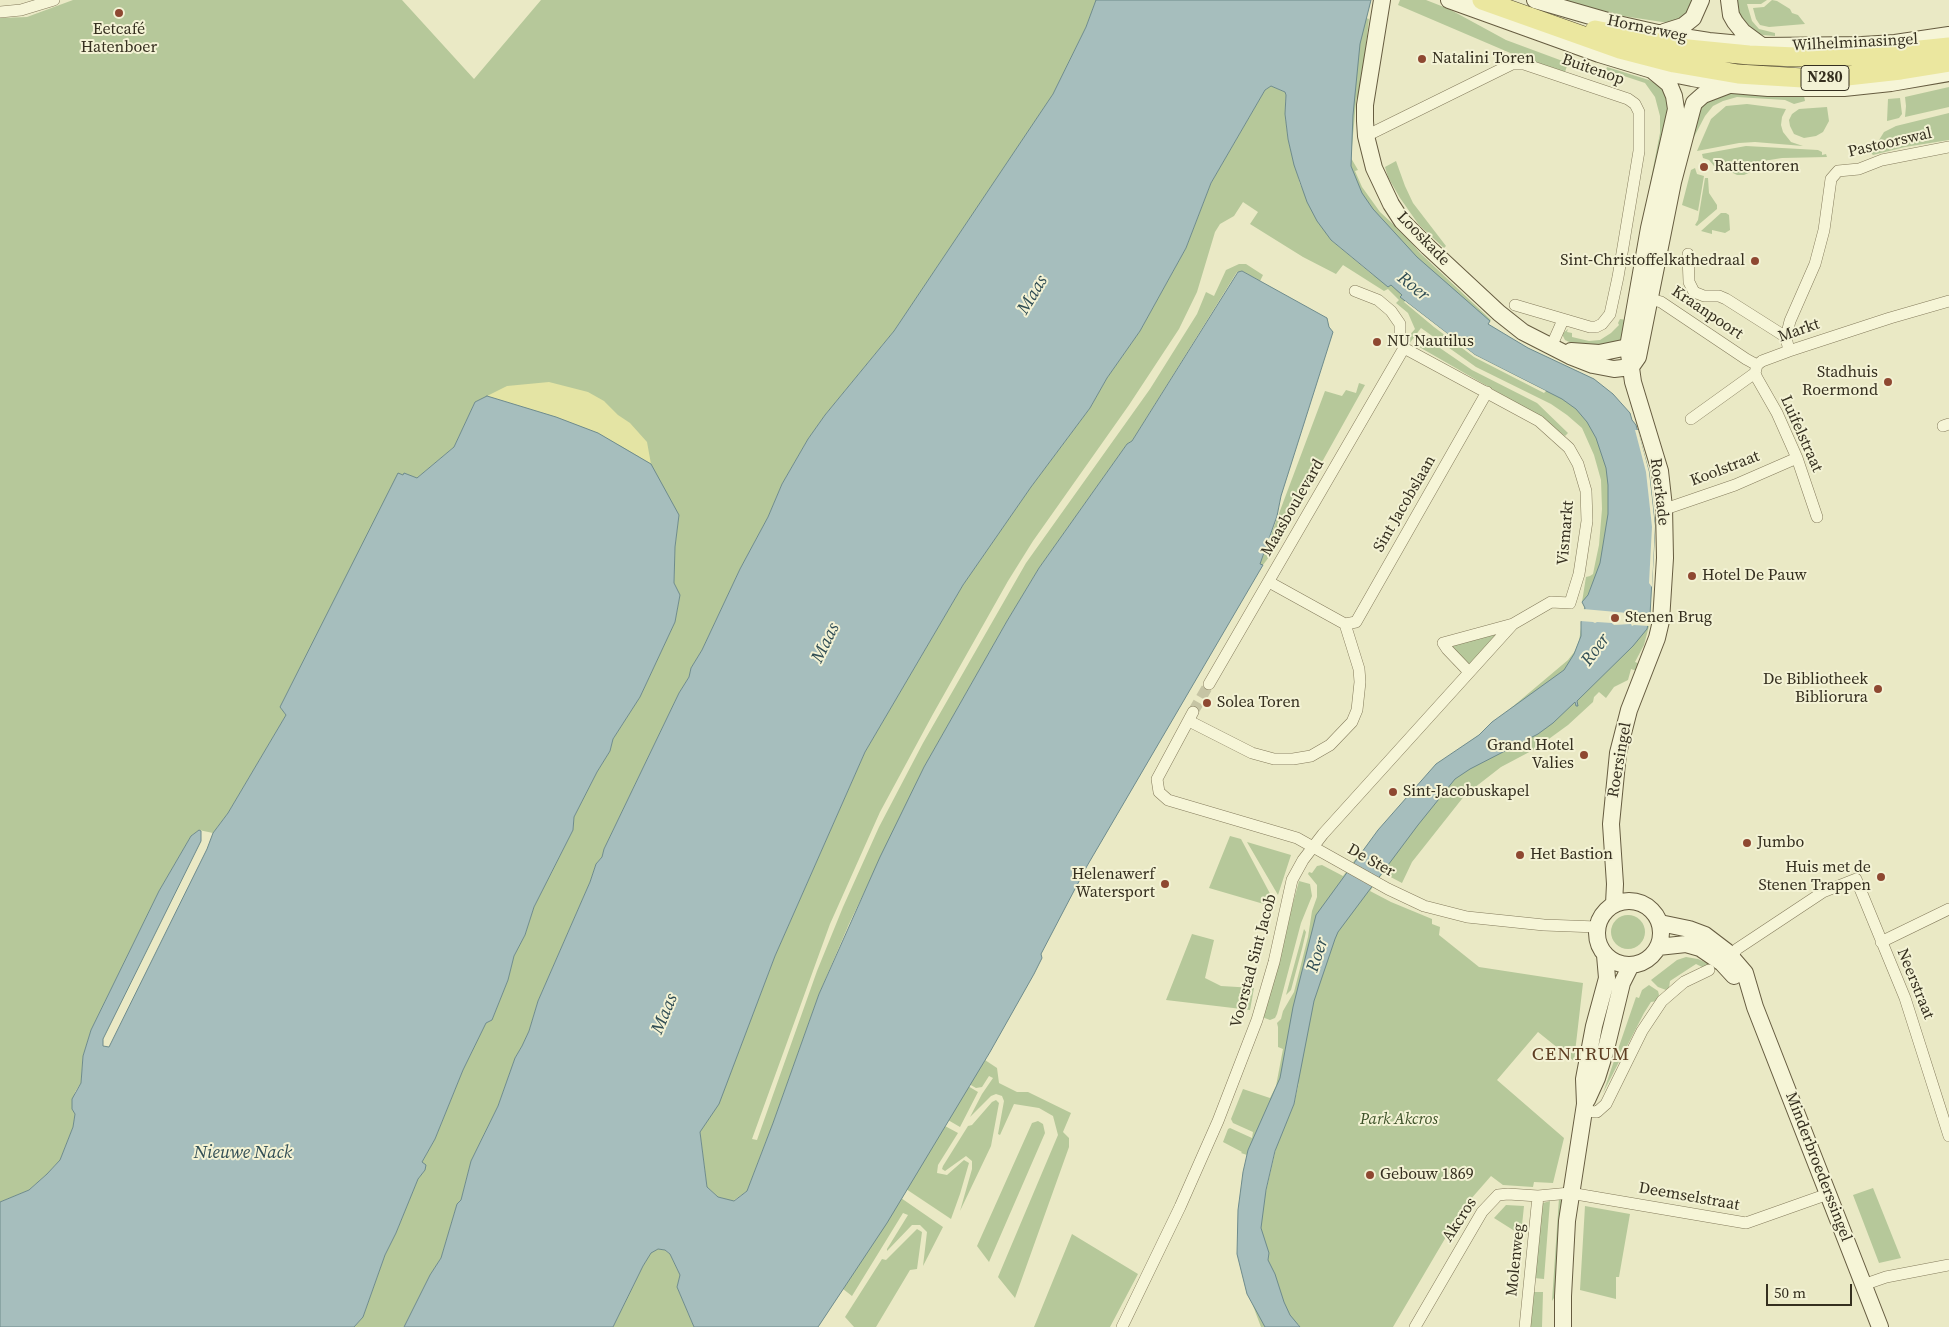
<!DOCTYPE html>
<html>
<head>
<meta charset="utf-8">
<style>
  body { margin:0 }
  #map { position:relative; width:1949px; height:1327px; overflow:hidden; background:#eae9c5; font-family:"Source Serif 4",serif }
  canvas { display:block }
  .scale { position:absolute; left:1766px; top:1284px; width:86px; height:22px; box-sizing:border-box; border:2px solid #352f1f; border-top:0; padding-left:6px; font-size:15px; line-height:18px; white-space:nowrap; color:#352f1f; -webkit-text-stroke:4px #f3f2d4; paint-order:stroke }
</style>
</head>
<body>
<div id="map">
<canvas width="1949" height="1327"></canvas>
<div class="scale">50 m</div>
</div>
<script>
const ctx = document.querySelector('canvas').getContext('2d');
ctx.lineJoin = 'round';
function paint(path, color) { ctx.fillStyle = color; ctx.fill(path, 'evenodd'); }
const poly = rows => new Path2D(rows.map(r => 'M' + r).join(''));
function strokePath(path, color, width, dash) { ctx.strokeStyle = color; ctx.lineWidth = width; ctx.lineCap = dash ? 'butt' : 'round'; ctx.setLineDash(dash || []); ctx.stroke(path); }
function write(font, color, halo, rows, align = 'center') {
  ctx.font = font + ' "Source Serif 4",serif'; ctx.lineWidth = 4; ctx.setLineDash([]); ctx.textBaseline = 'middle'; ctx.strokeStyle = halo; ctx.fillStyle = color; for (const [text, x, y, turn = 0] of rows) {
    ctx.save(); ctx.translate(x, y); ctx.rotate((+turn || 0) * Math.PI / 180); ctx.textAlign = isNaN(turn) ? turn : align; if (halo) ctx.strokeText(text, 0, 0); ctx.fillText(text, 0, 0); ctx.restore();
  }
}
paint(poly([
  [73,0,402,0,474,79,541,0,1096,0,1086,27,1053,94,894,331,825,415,808,439,782,484,768,517,740,569,702,650,691,668,689,677,679,693,604,849,602,857,596,864,590,882,538,1001,529,1031,522,1046,515,1058,498,1106,471,1161,461,1200,457,1204,441,1258,430,1275,404,1327,354,1327,363,1317,385,1255,396,1233,418,1178,425,1170,422,1162,435,1139,463,1070,486,1023,492,1020,508,980,514,956,525,935,534,907,573,830,574,817,597,772,610,751,613,739,640,697,675,622,680,595,674,583,675,547,679,515,556,417,488,396,475,402,454,447,417,478,404,474,403,475,398,474,280,707,286,715,228,813,213,833,199,830,191,836,159,891,91,1030,83,1056,81,1083,75,1092,72,1109,75,1114,73,1127,60,1160,47,1174,29,1190,0,1202,0,18,27,17],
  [1400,0,1426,0,1449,9,1506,40,1568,63,1565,72,1515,55,1398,5],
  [1557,0,1697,0,1684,18,1669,23,1596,12],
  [1732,0,1767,0,1761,4,1747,4,1752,21,1759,29,1775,33,1775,36,1762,35,1751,31,1744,26],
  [1772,0,1777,1,1790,9,1792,13,1798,15,1805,24,1769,27,1760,25,1756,19,1753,8,1764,7],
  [1366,18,1369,19,1360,97,1357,97,1356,102,1351,158,1358,170,1355,171,1362,187,1380,212,1394,225,1396,224,1420,253,1491,320,1488,324,1511,339,1600,385,1648,626,1649,626,1644,645,1635,662,1640,664,1637,671,1631,669,1628,680,1614,687,1606,698,1599,692,1594,697,1593,702,1568,725,1535,749,1501,767,1465,795,1412,862,1402,883,1383,873,1370,891,1391,902,1432,919,1432,924,1440,927,1439,935,1479,967,1583,983,1574,1061,1538,1032,1497,1080,1564,1138,1553,1183,1534,1182,1533,1187,1503,1185,1491,1176,1463,1208,1393,1327,1300,1327,1298,1324,1297,1327,1261,1327,1246,1287,1241,1267,1248,1150,1247,1155,1241,1153,1242,1152,1223,1142,1228,1129,1230,1128,1252,1138,1253,1132,1233,1123,1231,1119,1243,1089,1270,1098,1276,1086,1283,1049,1278,1047,1278,1027,1277,1023,1281,1019,1283,1011,1294,992,1308,937,1312,911,1317,897,1317,885,1308,874,1309,872,1312,873,1317,866,1322,865,1343,876,1357,857,1435,767,1479,735,1568,660,1575,651,1579,641,1584,608,1593,584,1586,599,1582,602,1586,577,1590,576,1593,574,1595,564,1599,545,1602,509,1601,480,1594,455,1582,428,1567,415,1551,404,1476,367,1421,328,1409,344,1407,338,1415,329,1408,313,1396,303,1399,300,1388,289,1384,291,1343,265,1336,274,1303,257,1250,224,1258,212,1243,202,1234,216,1220,224,1215,232,1197,292,1179,329,1129,405,1033,541,1008,581,933,714,880,812,830,924,752,1139,757,1140,817,971,843,907,879,827,923,743,1026,563,1150,389,1197,314,1206,292,1214,296,1226,270,1239,264,1246,264,1263,275,1260,281,1242,271,1237,272,1132,441,1127,444,1039,568,1007,621,924,767,849,924,819,994,773,1123,747,1191,733,1201,718,1197,707,1187,700,1132,719,1103,775,956,865,752,963,585,1031,487,1090,408,1107,378,1140,331,1186,248,1211,183,1265,90,1271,86,1285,92,1286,95,1285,114,1288,139,1300,184,1331,240,1374,276,1317,204],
  [1299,1082,1294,1104,1277,1144,1263,1204,1273,1148],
  [1607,67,1649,80,1659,85,1665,91,1671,103,1631,292,1629,291,1660,133,1660,116,1655,97,1645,83,1606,70],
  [1949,87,1949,107,1905,117,1906,106,1905,97],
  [1736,92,1804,96,1805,101,1794,104,1785,100,1737,97,1723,101,1713,106,1705,116,1685,154,1697,108,1724,93],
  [1900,98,1902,114,1899,118,1887,121,1888,99],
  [1747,104,1786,109,1782,117,1781,125,1783,132,1791,142,1803,146,1755,142,1739,143,1697,151,1711,119,1726,106],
  [1827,107,1829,121,1823,132,1816,136,1804,138,1794,134,1790,126,1789,120,1792,114,1799,109],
  [1949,113,1949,140,1905,147,1873,155,1871,153,1884,132,1896,126],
  [1746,146,1818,150,1822,152,1822,155,1826,154,1827,157,1782,158,1757,162,1761,162,1760,171,1755,170,1744,175,1737,175,1729,171,1728,165,1714,166,1709,160,1703,158,1702,154],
  [1396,161,1405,186,1413,203,1446,246,1444,248,1419,225,1400,198,1388,177,1385,167],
  [1695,168,1697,174,1704,176,1698,211,1682,205,1691,170],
  [1705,178,1708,178,1709,193,1717,205,1717,209,1697,226,1695,225,1698,220],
  [1721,213,1726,213,1729,215,1730,230,1725,233,1712,230,1712,234,1701,231],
  [1620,319,1627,320,1625,332,1619,342,1582,348,1565,340,1562,334,1568,329,1567,332,1572,333,1572,337,1589,341,1600,340,1611,333,1619,325,1618,323],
  [1421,335,1472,370,1537,403,1568,433,1565,436,1541,417,1421,348,1413,346],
  [1359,383,1365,385,1269,557,1263,565,1260,564,1325,391,1342,396,1346,390,1356,393],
  [1497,634,1468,666,1451,646],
  [1230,836,1241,839,1275,903,1274,907,1209,888],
  [1247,842,1291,855,1278,895],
  [1299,881,1310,884,1312,896,1301,923,1277,1014,1275,1018,1270,1020,1262,1017],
  '1611 932a17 17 0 1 1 34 0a17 17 0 1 1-34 0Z',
  [1304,929,1306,932,1302,949,1291,990,1286,995],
  [1192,934,1214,940,1205,978,1221,986,1254,988,1250,1010,1166,1000],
  [1686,957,1698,959,1709,964,1708,966,1704,968,1696,964,1670,981,1669,988,1666,990,1658,987,1651,980,1677,960],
  [1649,985,1658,991,1659,995,1657,1001,1651,1002,1644,1013,1603,1093,1636,997,1639,998,1642,990],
  [985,1060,997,1068,999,1083,1017,1092,1028,1092,1071,1113,1063,1132,1069,1138,1069,1147,1015,1298,998,1277,1058,1135,1053,1116,1039,1108,1014,1104,1000,1135,998,1134,1004,1101,1002,1096,996,1094,991,1096,970,1117,982,1094,993,1078,989,1076,982,1087,976,1088,969,1084],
  [968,1086,978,1092,960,1127,948,1120],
  [996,1100,999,1103,991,1146,960,1211,972,1169,972,1161,966,1156,945,1171,942,1169,943,1166,968,1126,972,1125,992,1102],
  [1038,1121,1043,1124,1045,1133,989,1262,977,1246,1028,1132,1032,1123],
  [945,1126,958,1133,938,1165,937,1173,947,1175,964,1160,969,1163,960,1194,951,1219,906,1189],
  [1873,1188,1901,1258,1879,1263,1853,1195],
  [901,1198,943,1227,923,1266,927,1232,920,1225,912,1225,887,1251,887,1249,908,1215,903,1213,852,1296,843,1289],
  [1559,1198,1563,1199,1556,1292,1554,1298,1552,1301],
  [1550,1201,1544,1279,1534,1278,1541,1206,1543,1203],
  [1506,1205,1524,1206,1521,1235,1494,1218],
  [1585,1206,1630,1214,1619,1277,1616,1277,1616,1299,1580,1290],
  [917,1229,922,1232,917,1269,910,1270,876,1327,854,1327,845,1317,882,1259,886,1260],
  [1072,1234,1138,1274,1110,1327,1034,1327],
  [658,1249,665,1250,670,1254,680,1275,677,1287,694,1327,613,1327,643,1266,651,1252],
  [1533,1292,1543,1292,1542,1327,1528,1327]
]), '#b6c89a');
paint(poly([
  [549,382,588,392,604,401,618,415,630,423,647,442,651,464,621,446,556,417,487,396,507,386]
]), '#e4e4a4');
const water = poly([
  [1096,0,1371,0,1360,44,1353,115,1351,166,1362,193,1373,209,1417,257,1490,321,1488,324,1528,348,1594,379,1613,394,1630,413,1632,420,1636,425,1649,472,1655,526,1650,615,1647,629,1633,646,1577,701,1578,706,1576,706,1575,702,1553,723,1538,734,1470,769,1455,779,1418,825,1338,932,1335,939,1314,1001,1294,1104,1275,1151,1266,1190,1261,1228,1269,1253,1268,1260,1275,1274,1284,1302,1290,1315,1300,1327,1265,1327,1247,1294,1237,1254,1238,1210,1243,1172,1248,1150,1280,1078,1293,1007,1316,915,1378,830,1436,764,1479,735,1492,722,1564,670,1574,654,1581,636,1581,622,1585,608,1582,602,1588,595,1600,563,1608,514,1608,485,1606,468,1596,438,1587,422,1576,409,1562,399,1475,355,1400,297,1402,295,1391,285,1388,287,1331,240,1317,221,1307,202,1294,165,1288,139,1285,114,1286,95,1285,92,1271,86,1265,90,1211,183,1186,248,1140,331,1107,378,1090,408,1031,487,963,585,865,752,775,956,719,1104,700,1132,707,1187,718,1197,734,1201,747,1191,773,1123,819,994,880,857,924,767,1007,621,1039,568,1127,444,1132,441,1238,272,1242,271,1327,318,1329,327,1333,332,1281,496,1277,516,1260,564,1263,565,1087,866,1041,954,1042,958,1034,974,990,1052,887,1223,818,1327,694,1327,677,1287,680,1275,670,1254,665,1250,658,1249,651,1253,643,1266,613,1327,404,1327,430,1275,441,1258,457,1204,461,1200,471,1161,498,1106,515,1058,522,1046,529,1031,538,1001,590,882,596,864,602,857,604,849,679,693,689,677,691,668,702,650,740,569,768,517,782,484,808,439,825,415,894,331,1053,94,1086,27,1096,0],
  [487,396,556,417,598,433,651,464,679,515,675,547,674,583,680,595,675,622,640,697,613,739,610,751,597,772,574,817,573,830,534,907,525,935,514,956,508,980,492,1020,486,1023,463,1070,435,1139,422,1162,426,1165,425,1170,418,1179,396,1233,385,1255,363,1317,354,1327,0,1327,0,1202,29,1190,47,1174,60,1160,73,1127,75,1114,72,1109,72,1099,81,1083,83,1056,91,1030,159,891,191,836,199,830,201,831,201,841,103,1039,103,1046,109,1047,207,849,213,833,228,813,286,715,280,707,398,473,403,475,404,473,417,478,454,447,475,402,487,396]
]);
paint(water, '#a6bebd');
strokePath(water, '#6e8b8c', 1);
paint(poly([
  [1405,301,1475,355,1546,391,1544,393,1474,357,1434,327,1404,302],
  [1635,430,1638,430,1649,472,1655,526,1652,587,1649,583,1652,527,1646,472],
  [1583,609,1650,615,1649,626,1634,625,1632,626,1631,624,1614,625,1612,623,1597,622,1595,623,1593,622,1580,621]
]), '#eae9c5');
strokePath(poly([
  [1193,712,1209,684]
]), '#c6c4a4', 11, [11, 5.5]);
const street = poly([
  [0,12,21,10,54,0],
  [1366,136,1512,64,1524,64,1628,99,1635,104,1639,112,1639,151,1618,277,1610,314,1602,324,1596,327,1590,327,1515,305],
  [1688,254,1689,282,1694,292,1704,296,1719,296,1726,299,1786,337],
  [1644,297,1661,302,1746,359,1757,365],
  [1551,347,1563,320],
  [1789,351,1786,337,1790,321,1815,264,1824,230,1831,179,1838,171,1859,169,1882,160,1949,147],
  [1757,365,1762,361,1789,351,1890,318,1949,301],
  [1757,365,1755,373,1757,378,1777,413,1797,458,1817,517],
  [1691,419,1755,373],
  [1943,426,1949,424],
  [1664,507,1671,507,1735,485,1797,458],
  [1345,624,1356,622,1487,392],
  [1469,672,1447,649,1443,643,1513,624],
  [1209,684,1404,348],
  [1193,712,1157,779,1159,792,1168,800,1297,838,1388,889,1424,906,1467,917,1544,925,1597,927],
  [1189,721,1252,753,1274,759,1293,759,1311,756,1330,745,1352,722,1357,710,1360,682,1359,669,1345,624,1269,582],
  [1881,942,1949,909],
  [1732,956,1737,949,1823,892,1856,879,1905,998,1949,1136],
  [1584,1111,1597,1112,1606,1104,1642,1031,1662,1001,1684,982,1709,970],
  [1863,1285,1886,1277,1949,1265],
  [1122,1327,1180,1207,1218,1121,1257,1020,1274,962,1292,880,1303,860,1323,834,1513,624,1551,602,1570,603,1579,574,1587,521,1586,491,1578,464,1569,448,1539,421,1404,348,1400,341,1400,324,1391,311,1378,300,1355,291],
  [1415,1327,1482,1212,1498,1195,1508,1194,1538,1196,1570,1193,1746,1223,1828,1194],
  [1525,1327,1538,1196]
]);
const secondary = poly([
  [1382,0,1365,105,1365,121,1366,136,1374,168,1391,204,1402,221,1428,247,1499,313,1523,332,1570,356,1593,365,1614,369,1631,367],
  [1449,0,1599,54,1652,70,1692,78,1732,85,1768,88,1844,88,1891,83,1949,73],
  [1535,0,1618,24,1658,33,1709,41,1762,46,1862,45,1895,43,1949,35],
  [1729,0,1731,15,1735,22,1743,32,1762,46],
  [1664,32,1683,26,1693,18,1701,0],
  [1571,351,1599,353,1628,347],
  [1631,367,1638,357,1673,182,1692,110,1694,103,1703,95,1729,85],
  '1597 933a32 32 0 1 1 64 0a32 32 0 1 1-64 0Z',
  [1614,904,1615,884,1611,824,1618,753,1629,710,1657,638,1661,621,1665,558,1664,507,1660,471,1633,382,1628,347,1649,228,1676,109,1674,96,1669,84,1652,70],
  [1660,923,1689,929,1705,935,1726,951,1745,973,1755,1007,1880,1327],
  [1658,947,1686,944,1700,948,1722,963,1734,976],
  [1587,1100,1597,1078,1606,1049,1622,983,1631,965],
  [1563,1327,1563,1296,1567,1221,1585,1104,1584,1079,1594,1026,1607,978,1605,955]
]);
const primary = poly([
  [1482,0,1620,49,1674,63,1738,74,1803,78,1838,77,1901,70,1949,62],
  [1595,30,1688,49,1749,55,1796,57,1862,56,1949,47]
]);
strokePath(street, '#847b5c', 12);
strokePath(secondary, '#665c40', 18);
strokePath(primary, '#524930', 20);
strokePath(street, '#f6f5d7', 11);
strokePath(secondary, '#f6f5d7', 16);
strokePath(primary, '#ebe79f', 19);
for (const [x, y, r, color] of [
  [119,13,5,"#8e4831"],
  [1422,59,5,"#8e4831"],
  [1704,167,5,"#8e4831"],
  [1755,261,5,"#8e4831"],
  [1377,342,5,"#8e4831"],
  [1888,382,5,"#8e4831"],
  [1692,576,5,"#8e4831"],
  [1615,618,5,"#8e4831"],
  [1878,689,5,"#8e4831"],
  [1207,703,5,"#8e4831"],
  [1584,755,5,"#8e4831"],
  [1393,792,5,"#8e4831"],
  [1747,843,5,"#8e4831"],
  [1520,855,5,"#8e4831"],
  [1881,877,5,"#8e4831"],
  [1165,884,5,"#8e4831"],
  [1370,1175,5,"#8e4831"]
]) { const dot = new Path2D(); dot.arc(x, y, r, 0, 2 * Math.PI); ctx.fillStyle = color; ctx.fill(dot); strokePath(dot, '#f3f2d4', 2); }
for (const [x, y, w] of [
  [1825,78,48]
]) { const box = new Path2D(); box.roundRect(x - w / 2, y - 12.5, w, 25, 4); ctx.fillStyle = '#f3f2d4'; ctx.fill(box); strokePath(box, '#352f1f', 1); }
write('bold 15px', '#352f1f', null, [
  ["N280",1825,78]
]);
write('16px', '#352f1f', '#f3f2d4', [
  ["Hornerweg",1647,29,12],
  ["Wilhelminasingel",1855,43,-3],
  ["Buitenop",1593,70,19],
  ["Pastoorswal",1890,143,-13],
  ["Looskade",1423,239,46],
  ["Kraanpoort",1707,313,34],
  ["Markt",1799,331,-19],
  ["Luifelstraat",1801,434,66],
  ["Koolstraat",1725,469,-21],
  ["Roerkade",1659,492,83],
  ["Sint Jacobslaan",1405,504,-60],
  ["Maasboulevard",1293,508,-60],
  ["Vismarkt",1566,533,-85],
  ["Roersingel",1620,760,-80],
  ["De Ster",1371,861,29],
  ["Voorstad Sint Jacob",1254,961,-75],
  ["Neerstraat",1915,984,68],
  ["Minderbroederssingel",1818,1167,69],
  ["Deemselstraat",1689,1197,10],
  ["Akcros",1460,1220,-57],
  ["Molenweg",1516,1260,-84]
]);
write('16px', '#352f1f', '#f3f2d4', [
  ["Eetcafé",119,30,"center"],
  ["Hatenboer",119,48,"center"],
  ["Natalini Toren",1432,59],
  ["Rattentoren",1714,167],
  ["Sint-Christoffelkathedraal",1745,261,"right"],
  ["NU Nautilus",1387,342],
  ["Stadhuis",1878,373,"right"],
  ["Roermond",1878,391,"right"],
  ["Hotel De Pauw",1702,576],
  ["Stenen Brug",1625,618],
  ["De Bibliotheek",1868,680,"right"],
  ["Bibliorura",1868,698,"right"],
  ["Solea Toren",1217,703],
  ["Grand Hotel",1574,746,"right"],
  ["Valies",1574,764,"right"],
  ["Sint-Jacobuskapel",1403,792],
  ["Jumbo",1757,843],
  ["Het Bastion",1530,855],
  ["Huis met de",1871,868,"right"],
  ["Stenen Trappen",1871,886,"right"],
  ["Helenawerf",1155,875,"right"],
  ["Watersport",1155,893,"right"],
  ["Gebouw 1869",1380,1175]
], 'left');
write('italic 16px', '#3b5027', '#f3f2d4', [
  ["Park Akcros",1399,1120]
]);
write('italic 18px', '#304d54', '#f3f2d4', [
  ["Roer",1413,287,39],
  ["Maas",1033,295,-59],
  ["Maas",826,643,-64],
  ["Roer",1596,650,-53],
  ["Roer",1318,955,-72],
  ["Maas",665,1014,-67],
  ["Nieuwe Nack",243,1153]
]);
ctx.letterSpacing = '1px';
write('19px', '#5e3e22', '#f3f2d4', [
  ["CENTRUM",1581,1055]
]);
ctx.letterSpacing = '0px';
</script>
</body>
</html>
